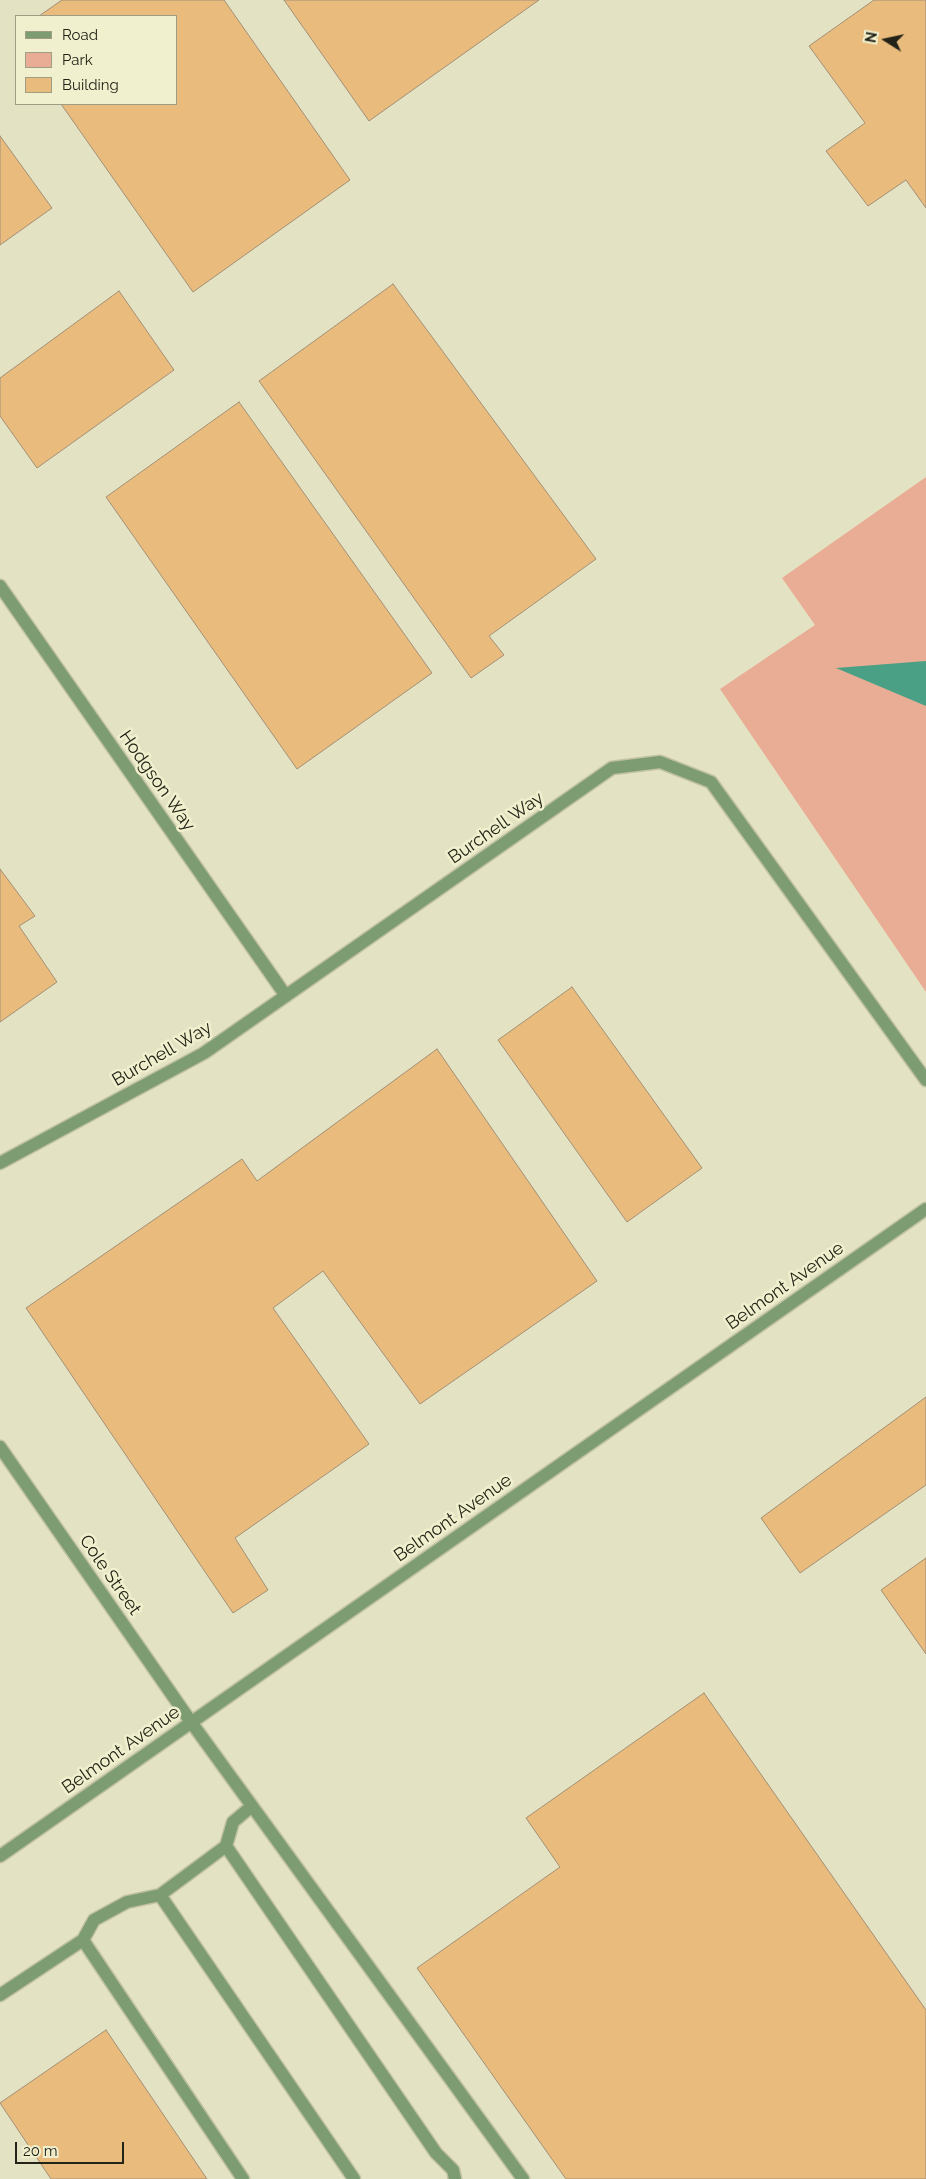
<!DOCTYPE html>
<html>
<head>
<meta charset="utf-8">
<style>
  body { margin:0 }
  #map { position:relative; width:926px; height:2179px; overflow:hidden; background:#e3e2c2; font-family:Raleway,sans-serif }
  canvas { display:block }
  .legend { position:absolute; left:15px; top:15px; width:162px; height:90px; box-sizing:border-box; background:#f0f0cf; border:1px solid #9e9e85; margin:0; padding:6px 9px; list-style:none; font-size:15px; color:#232317 }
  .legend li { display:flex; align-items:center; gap:10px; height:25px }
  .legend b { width:25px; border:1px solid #9e9e85 }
  .north { position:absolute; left:861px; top:15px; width:50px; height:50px; -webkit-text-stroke:4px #f0f0cf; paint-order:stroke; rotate:280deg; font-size:14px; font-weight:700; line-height:20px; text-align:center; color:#232317 }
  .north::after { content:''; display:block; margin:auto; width:18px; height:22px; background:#232317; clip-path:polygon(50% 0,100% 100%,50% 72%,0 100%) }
  .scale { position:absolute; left:15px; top:2142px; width:109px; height:22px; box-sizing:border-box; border:2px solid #232317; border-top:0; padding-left:6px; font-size:15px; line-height:18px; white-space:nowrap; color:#232317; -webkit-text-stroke:4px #f0f0cf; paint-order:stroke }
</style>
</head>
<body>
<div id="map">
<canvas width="926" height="2179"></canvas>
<ul class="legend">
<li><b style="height:6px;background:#7d9c72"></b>Road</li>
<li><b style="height:14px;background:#e9ad95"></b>Park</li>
<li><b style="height:14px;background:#e9bc7e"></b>Building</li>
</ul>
<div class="north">N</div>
<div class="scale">20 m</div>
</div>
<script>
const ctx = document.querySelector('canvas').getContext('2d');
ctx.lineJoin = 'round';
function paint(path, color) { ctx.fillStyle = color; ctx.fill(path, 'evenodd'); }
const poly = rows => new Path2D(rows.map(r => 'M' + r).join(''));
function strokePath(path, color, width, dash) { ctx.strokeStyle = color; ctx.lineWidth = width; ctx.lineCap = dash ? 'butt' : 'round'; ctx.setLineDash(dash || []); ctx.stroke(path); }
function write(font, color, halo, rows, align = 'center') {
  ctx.font = font + ' Raleway,sans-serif'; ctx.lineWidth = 5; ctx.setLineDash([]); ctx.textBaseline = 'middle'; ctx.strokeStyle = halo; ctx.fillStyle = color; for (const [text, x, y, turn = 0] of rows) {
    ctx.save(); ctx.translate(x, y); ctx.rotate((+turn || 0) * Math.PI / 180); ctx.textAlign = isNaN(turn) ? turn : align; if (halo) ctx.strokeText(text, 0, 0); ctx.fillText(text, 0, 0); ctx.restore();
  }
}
paint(poly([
  [926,477,926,992,720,689,815,625,782,578]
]), '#e9ad95');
paint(poly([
  [926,661,926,706,836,668]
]), '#4aa084');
const building = poly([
  [62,0,224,0,350,180,193,292,61,104,176,104,176,16,39,16,62,0],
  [284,0,539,0,369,121,284,0],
  [874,0,926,0,926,208,906,180,868,206,826,151,865,123,809,46,874,0],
  [0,136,52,208,0,245,0,136],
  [393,284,596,559,489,636,504,655,471,678,259,381,393,284],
  [119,291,174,370,37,468,0,416,0,378,119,291],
  [239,402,432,673,297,769,106,497,239,402],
  [0,869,35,916,19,926,57,982,0,1022,0,869],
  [572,987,702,1168,627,1222,498,1040,572,987],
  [437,1049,597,1281,420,1404,323,1271,273,1308,369,1444,235,1538,268,1590,233,1613,26,1308,242,1159,257,1181,437,1049],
  [926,1397,926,1485,800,1573,761,1518,926,1397],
  [926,1558,926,1654,881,1590,926,1558],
  [704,1693,926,2010,926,2179,566,2179,417,1968,560,1867,526,1818,704,1693],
  [106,2030,207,2179,51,2179,0,2103,106,2030]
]);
paint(building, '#e9bc7e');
strokePath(building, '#a28f76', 1);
const lane = poly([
  [191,1722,523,2179],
  [252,1806,233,1822,226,1846,436,2153,453,2170,455,2179],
  [160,1895,226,1846],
  [0,1995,83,1940],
  [243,2179,83,1940,94,1920,127,1902,160,1895,354,2179]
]);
const street = poly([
  [0,586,286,996],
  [0,1163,204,1053,612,768,660,762,711,782,926,1080],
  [0,1447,191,1722],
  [0,1856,926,1209]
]);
strokePath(lane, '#c0c0a3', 15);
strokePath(street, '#c0c0a3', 15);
strokePath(lane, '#7d9c72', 12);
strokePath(street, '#7d9c72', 12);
write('18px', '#232317', '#f0f0cf', [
  ["Hodgson Way",157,781,55],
  ["Burchell Way",496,828,-35],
  ["Burchell Way",162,1054,-30],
  ["Belmont Avenue",785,1286,-35],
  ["Belmont Avenue",453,1518,-35],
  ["Cole Street",110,1575,55],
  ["Belmont Avenue",121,1750,-35]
]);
</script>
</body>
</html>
